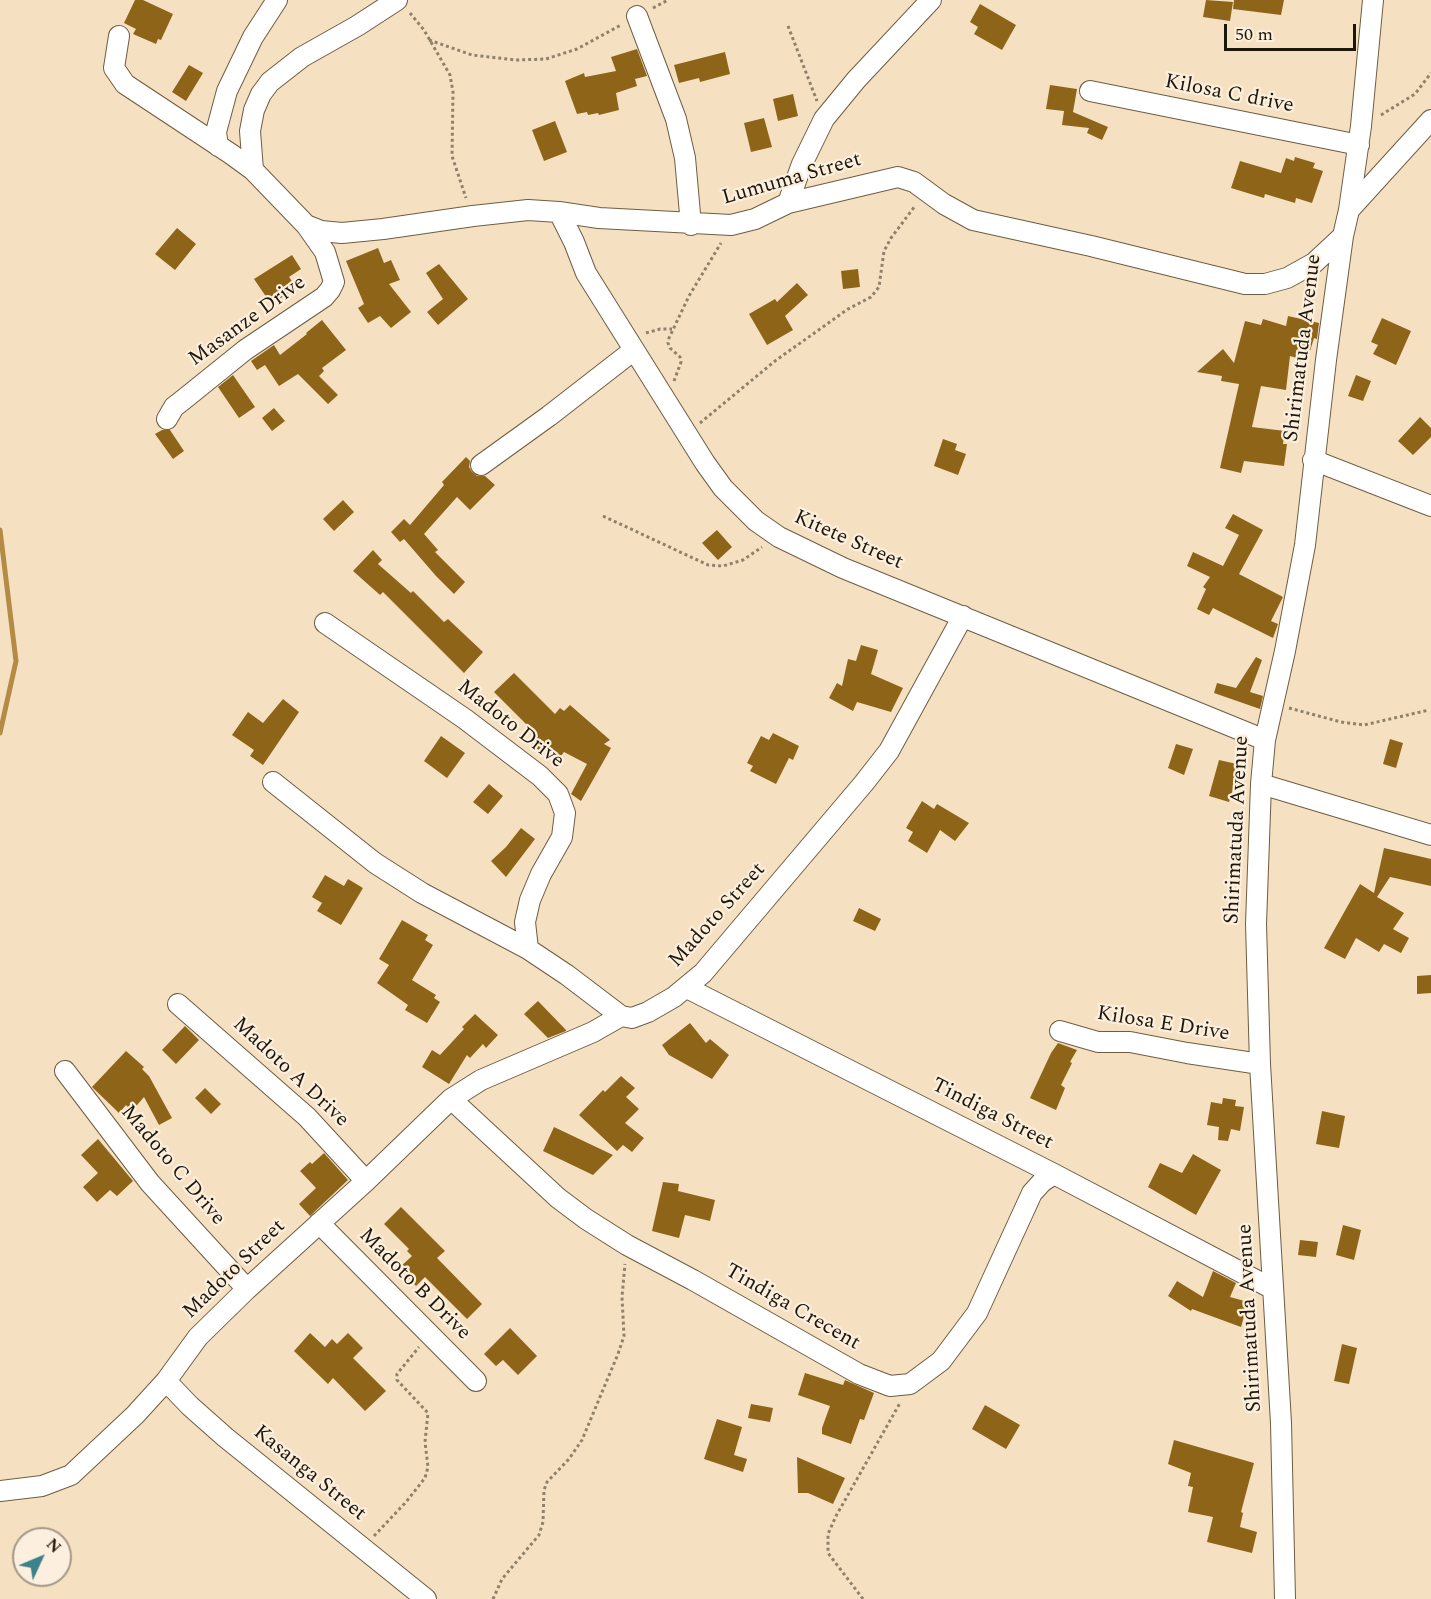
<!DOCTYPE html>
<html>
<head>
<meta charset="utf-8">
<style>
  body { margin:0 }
  #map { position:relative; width:1431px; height:1599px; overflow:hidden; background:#f5e1c2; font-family:Spectral,serif }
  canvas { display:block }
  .north { position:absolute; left:12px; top:1527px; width:60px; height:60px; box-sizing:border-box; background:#fcefdd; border:2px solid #a39889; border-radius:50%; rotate:46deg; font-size:16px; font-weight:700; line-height:24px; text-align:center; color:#1d160b }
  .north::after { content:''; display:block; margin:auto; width:21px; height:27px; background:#3b828b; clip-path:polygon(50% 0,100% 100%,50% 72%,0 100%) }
  .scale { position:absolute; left:1224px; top:24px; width:132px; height:27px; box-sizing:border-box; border:3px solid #1d160b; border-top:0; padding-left:8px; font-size:18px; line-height:21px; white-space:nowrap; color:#1d160b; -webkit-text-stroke:4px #fcefdd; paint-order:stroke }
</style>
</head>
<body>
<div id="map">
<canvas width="1431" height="1599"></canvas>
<div class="north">N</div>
<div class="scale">50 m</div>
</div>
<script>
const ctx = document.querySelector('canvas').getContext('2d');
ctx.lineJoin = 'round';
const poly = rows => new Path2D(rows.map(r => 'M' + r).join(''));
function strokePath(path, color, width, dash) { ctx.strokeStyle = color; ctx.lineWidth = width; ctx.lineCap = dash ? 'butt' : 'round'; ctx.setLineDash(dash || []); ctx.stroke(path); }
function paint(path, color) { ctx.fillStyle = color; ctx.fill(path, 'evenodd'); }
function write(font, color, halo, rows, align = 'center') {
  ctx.font = font + ' Spectral,serif'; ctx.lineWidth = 4.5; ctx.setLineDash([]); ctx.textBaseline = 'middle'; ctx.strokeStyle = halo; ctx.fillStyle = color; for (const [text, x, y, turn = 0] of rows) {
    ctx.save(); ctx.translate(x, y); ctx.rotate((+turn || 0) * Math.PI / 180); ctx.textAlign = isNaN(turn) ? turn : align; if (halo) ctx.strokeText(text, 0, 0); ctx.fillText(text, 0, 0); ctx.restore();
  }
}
strokePath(poly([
  [0,530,16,661,0,733]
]), '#b58b44', 5);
paint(poly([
  [135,0,143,0,173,14,161,40,158,39,156,44,133,34,136,29,124,23],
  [1206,0,1233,2,1230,21,1203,17],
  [1234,0,1284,0,1281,15,1233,9],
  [980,4,1016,25,1002,50,974,34,978,27,970,22],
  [637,49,647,76,635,79,637,86,616,93,619,110,599,115,598,113,588,115,587,112,577,114,565,81,584,73,585,77,616,71,611,57],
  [725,52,730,74,700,82,699,78,679,83,674,65],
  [189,65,203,73,186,101,172,92],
  [1050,85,1077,89,1073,112,1108,127,1102,140,1087,133,1089,128,1062,125,1064,111,1046,109],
  [793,94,798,116,778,121,773,99],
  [764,118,772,147,751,152,744,123],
  [555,121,567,152,544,161,532,130],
  [1295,157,1315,163,1313,168,1323,171,1312,203,1296,198,1295,203,1265,194,1264,198,1231,188,1240,161,1281,173,1286,158,1294,161],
  [177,228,196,244,175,270,155,254],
  [378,248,384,263,391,260,400,280,389,284,411,312,391,328,380,316,368,323,358,308,364,304,346,261],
  [292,255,301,269,289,277,297,288,271,304,254,279],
  [439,264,468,299,438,325,427,312,443,299,426,273],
  [858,269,860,287,843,289,841,271],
  [797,283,808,295,785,316,793,330,767,345,749,314,775,299,777,302],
  [1288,316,1319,323,1317,339,1314,338,1307,361,1290,356,1286,390,1261,386,1252,427,1285,431,1283,444,1287,444,1284,466,1244,461,1241,473,1220,468,1239,384,1221,381,1222,376,1197,372,1223,349,1234,363,1245,321,1261,325,1263,319,1286,326],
  [1382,318,1411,331,1396,365,1373,354,1378,345,1371,342],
  [322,320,346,350,322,368,324,371,319,376,338,395,328,404,298,374,279,386,265,365,257,370,251,361,274,345,280,355,307,334,306,333],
  [233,375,255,407,239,418,218,387],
  [1356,375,1371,381,1363,401,1348,396],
  [274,408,285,421,272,431,262,418],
  [1420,417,1431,428,1431,437,1413,455,1398,441],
  [162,430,170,430,184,451,173,459,155,434],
  [943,439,957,444,955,450,966,454,958,475,934,466],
  [466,457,470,461,469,467,472,472,477,476,485,476,495,485,470,510,457,497,424,534,438,550,435,552,465,582,454,594,436,576,404,539,400,542,391,532,404,519,410,525,444,485,442,482],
  [343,500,354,512,334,531,323,519],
  [1233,514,1263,530,1239,574,1283,597,1271,621,1278,624,1273,638,1213,608,1209,615,1197,609,1206,589,1203,587,1210,577,1187,566,1193,552,1223,566,1239,535,1225,528],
  [717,530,732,547,718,560,702,543],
  [373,550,382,560,378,564,411,593,413,591,444,622,448,619,483,652,464,673,383,592,380,595,353,571],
  [861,645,878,650,871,674,903,688,891,712,857,702,853,711,829,698,837,683,842,686,848,659,856,661],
  [1256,657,1262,660,1250,692,1263,696,1260,709,1214,693,1217,683,1236,688],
  [514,673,555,714,560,708,564,711,570,705,610,740,604,744,611,748,581,801,571,794,587,764,564,752,558,760,546,750,543,754,531,744,538,736,494,692],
  [283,699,299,712,263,765,250,756,254,750,232,735,248,712,263,723],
  [773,733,799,746,793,760,789,758,776,784,750,771,753,766,747,763,761,736,769,740],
  [441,736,465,753,447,778,424,761],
  [1390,739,1403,743,1396,768,1383,764],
  [1176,744,1193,749,1184,775,1168,768],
  [1219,760,1237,764,1236,769,1239,770,1229,802,1209,796],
  [489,784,503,796,488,814,473,802],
  [922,801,934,809,937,804,969,823,955,841,940,830,927,853,908,841,913,832,906,828],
  [521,828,535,839,506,877,491,861,506,847],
  [1384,848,1431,859,1431,886,1390,877,1377,897,1404,913,1393,929,1409,938,1401,953,1384,944,1379,952,1356,938,1345,959,1324,948,1360,884,1374,893],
  [325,875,344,886,348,879,363,888,341,925,317,911,322,903,312,897],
  [859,908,881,919,875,931,853,921],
  [402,920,428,935,425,940,433,945,412,980,436,995,434,998,440,1002,427,1023,405,1010,408,1005,377,983,389,965,379,959],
  [1431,975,1431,993,1417,994,1417,976],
  [538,1001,566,1030,566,1031,548,1038,524,1014],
  [475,1014,498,1035,486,1048,483,1044,470,1058,467,1055,449,1084,422,1067,432,1050,440,1055,464,1029,462,1027],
  [690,1023,706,1043,710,1039,729,1055,712,1079,669,1055,662,1045],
  [185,1026,199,1040,176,1064,162,1050],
  [1058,1043,1077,1050,1070,1062,1072,1063,1061,1085,1065,1088,1056,1110,1030,1098,1051,1053],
  [126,1051,144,1067,142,1069,149,1076,172,1118,159,1125,144,1097,132,1111,126,1105,119,1113,92,1087],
  [621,1076,635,1088,626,1097,639,1109,625,1123,644,1138,632,1152,623,1145,617,1151,579,1115,603,1090,605,1092],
  [205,1088,221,1104,211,1114,195,1098],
  [1223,1098,1236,1100,1235,1106,1244,1107,1240,1131,1231,1129,1228,1141,1218,1140,1219,1127,1207,1125,1211,1102,1222,1104],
  [1322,1111,1345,1116,1339,1148,1316,1144],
  [554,1127,613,1155,593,1175,543,1151],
  [98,1139,133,1181,117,1196,110,1190,97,1202,83,1187,98,1173,81,1155],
  [324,1153,348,1180,310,1216,299,1204,316,1188,300,1171,310,1162,312,1164],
  [1193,1154,1221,1170,1196,1215,1148,1187,1160,1163,1182,1173],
  [663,1182,679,1184,678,1191,715,1200,710,1221,685,1215,679,1238,652,1231],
  [401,1207,445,1251,437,1258,482,1304,467,1319,425,1277,416,1286,399,1268,412,1256,407,1251,409,1249,384,1224],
  [1343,1225,1361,1230,1354,1260,1336,1255],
  [1300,1240,1318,1242,1316,1257,1298,1255],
  [1213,1271,1236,1283,1230,1297,1248,1302,1241,1327,1192,1309,1191,1311,1168,1296,1177,1281,1203,1297],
  [510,1328,537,1356,518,1375,503,1360,496,1366,484,1354],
  [310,1333,325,1347,332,1339,337,1344,348,1333,363,1348,353,1358,386,1391,365,1411,333,1378,328,1384,294,1351],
  [1342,1344,1357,1348,1349,1384,1334,1381],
  [805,1373,843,1385,845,1380,874,1393,864,1420,860,1419,851,1444,822,1434,822,1428,830,1406,798,1395],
  [751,1404,773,1408,770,1422,748,1418],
  [985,1405,1020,1425,1006,1449,972,1429],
  [717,1419,742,1427,734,1455,747,1459,743,1472,704,1459],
  [1174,1440,1254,1463,1241,1512,1243,1513,1240,1527,1257,1532,1252,1553,1207,1542,1213,1517,1188,1512,1193,1487,1188,1486,1191,1473,1168,1464],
  [797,1457,845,1478,833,1504,808,1493,798,1493]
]), '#8e6518');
const minor = poly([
  [637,16,676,119,685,158,691,225],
  [119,36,114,68,125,84,231,154,253,170,306,225,321,231,342,233,383,229,473,216,528,210,559,212,599,218,731,225,755,219,788,203,898,177,914,182,944,204,973,220,1091,246,1245,284,1265,284,1287,278,1314,263,1343,236],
  [1090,91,1359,145],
  [218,146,216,132,227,91,253,37,277,0],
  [253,170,250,131,254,110,261,94,270,82,302,57,357,26,397,0],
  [788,203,802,164,824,119,856,80,931,0],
  [1349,210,1431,120],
  [559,212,574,242,586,273,705,463,723,488,756,521,779,537,843,568,1265,740],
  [167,419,174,407,183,400,245,350,324,297,330,290,334,282,325,252,306,225],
  [1313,460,1431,506],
  [481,465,549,416,634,350],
  [325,623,465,719,540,776,558,794,565,813,562,837,541,874,530,900,525,922,528,949],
  [273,782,375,863,422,893,528,949,567,975,621,1016,632,1018,648,1012,674,997,703,973,864,783,889,751,963,616],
  [1261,784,1431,835],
  [687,988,1054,1174,1273,1289],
  [178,1004,307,1117,366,1181],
  [1060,1031,1098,1042,1130,1042,1187,1053,1260,1064],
  [65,1071,150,1183,247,1289],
  [451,1099,558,1198,586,1219,627,1245,693,1280,859,1374,890,1386,910,1384,941,1361,977,1313,1032,1193,1042,1182,1054,1174],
  [319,1223,476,1381],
  [166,1381,190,1406,225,1437,426,1599],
  [0,1491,42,1486,71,1475,135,1415,166,1381,198,1337,247,1289,366,1181,451,1099,481,1080,593,1032,621,1016],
  [1285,1599,1281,1423,1260,1064,1256,924,1261,784,1265,740,1285,651,1305,545,1326,360,1343,236,1349,210,1361,126,1373,0]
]);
strokePath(minor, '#6e5d42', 22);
strokePath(poly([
  [653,8,668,0],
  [410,13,424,30,450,75,453,92,452,156,466,198],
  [788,26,817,101],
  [429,40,472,55,516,60,546,59,577,49,621,25],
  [1381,115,1415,94,1431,73],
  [646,333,660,329,672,329],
  [674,381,681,362,680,357,670,348,668,343,669,338,689,296,721,243],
  [700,423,775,361,848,309,871,297,879,287,884,251,891,238,915,206],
  [603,516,708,565,723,566,743,560,762,547],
  [1289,708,1341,722,1364,725,1429,710],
  [374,1536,406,1502,425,1478,428,1467,425,1442,428,1413,397,1380,397,1374,419,1347],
  [493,1599,502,1579,539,1535,543,1522,544,1490,547,1482,569,1459,582,1440,618,1354,624,1336,622,1297,625,1264],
  [863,1599,828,1553,828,1534,836,1516,900,1403]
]), '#8f816b', 3, [3, 3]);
strokePath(minor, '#fff', 20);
write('21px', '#1d160b', '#fcefdd', [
  ["Kilosa C drive",1229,95,11],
  ["Lumuma Street",792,180,-16],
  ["Masanze Drive",248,322,-36],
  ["Shirimatuda Avenue",1304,348,-83],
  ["Kitete Street",848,541,24],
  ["Madoto Drive",510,725,38],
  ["Shirimatuda Avenue",1238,830,-87],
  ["Madoto Street",718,916,-48],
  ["Kilosa E Drive",1163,1025,9],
  ["Madoto A Drive",290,1073,43],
  ["Tindiga Street",992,1115,27],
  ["Madoto C Drive",172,1166,50],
  ["Madoto Street",235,1270,-44],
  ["Madoto B Drive",414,1285,45],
  ["Tindiga Crecent",792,1308,30],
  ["Shirimatuda Avenue",1251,1318,-93],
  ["Kasanga Street",309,1474,39]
]);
</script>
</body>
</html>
